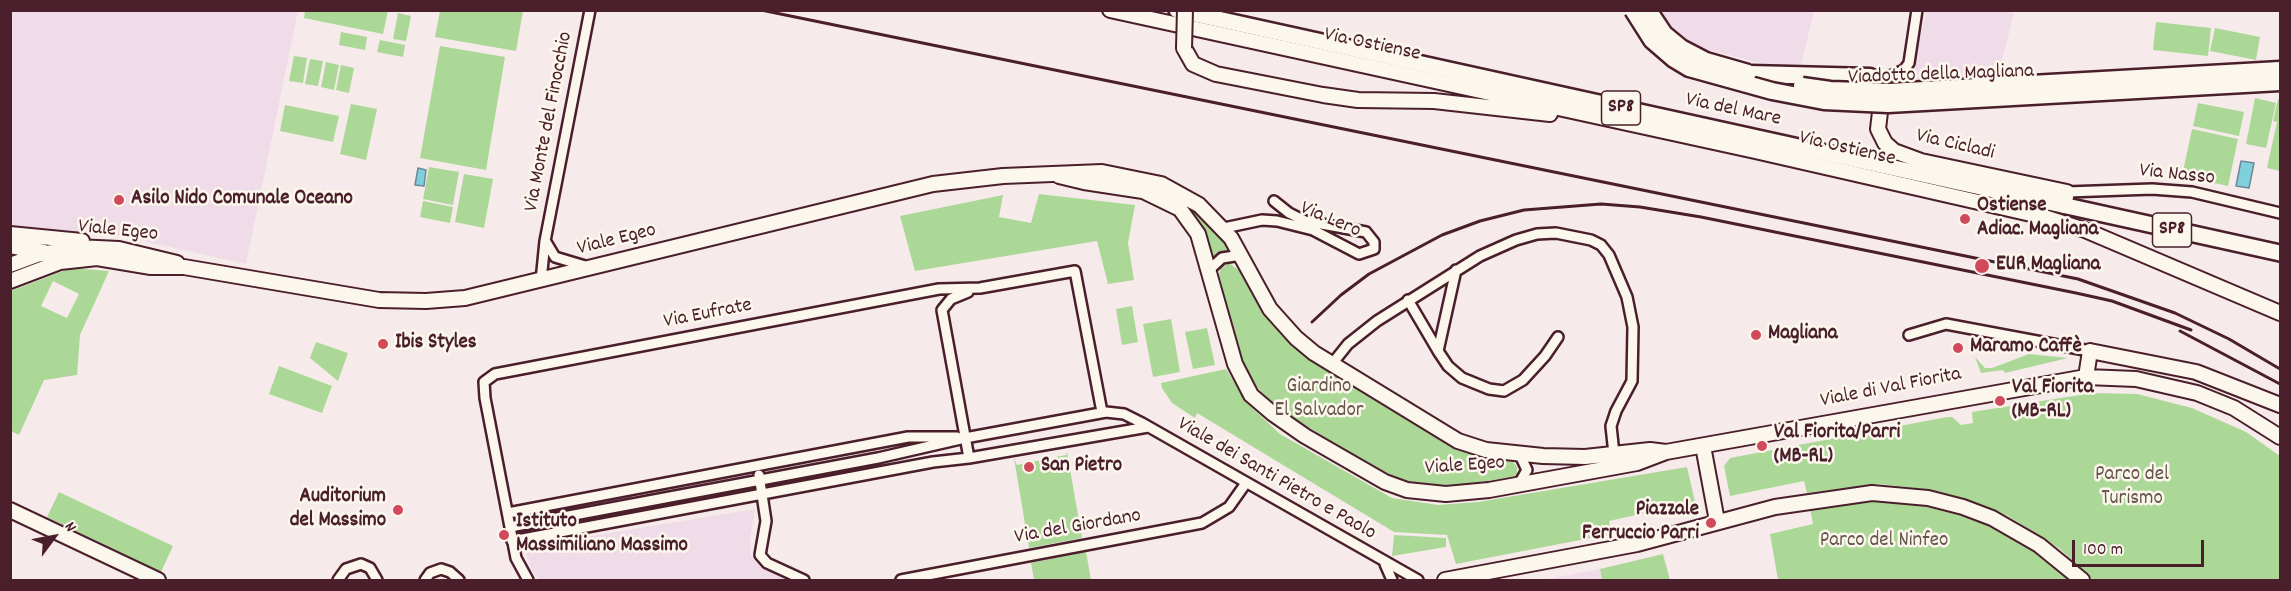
<!DOCTYPE html>
<html>
<head>
<meta charset="utf-8">
<style>
  body { margin:0 }
  #map { position:relative; width:2291px; height:591px; overflow:hidden; background:#f6ebea; font-family:Dekko,sans-serif }
  canvas { display:block }
  .frame { position:absolute; inset:0; border:12px solid #4a1f2b; pointer-events:none }
  .north { position:absolute; left:24px; top:507px; width:60px; height:60px; -webkit-text-stroke:4px #fbf7ec; paint-order:stroke; rotate:58deg; font-size:16px; font-weight:700; line-height:24px; text-align:center; color:#4a1f2b }
  .north::after { content:''; display:block; margin:auto; width:21px; height:27px; background:#4a1f2b; clip-path:polygon(50% 0,100% 100%,50% 72%,0 100%) }
  .scale { position:absolute; left:2072px; top:540px; width:132px; height:27px; box-sizing:border-box; border:3px solid #4a1f2b; border-top:0; padding-left:8px; font-size:18px; line-height:21px; white-space:nowrap; color:#4a1f2b; -webkit-text-stroke:4px #fbf7ec; paint-order:stroke }
</style>
</head>
<body>
<div id="map">
<canvas width="2291" height="591"></canvas>
<div class="frame"></div>
<div class="north">N</div>
<div class="scale">100 m</div>
</div>
<script>
const ctx = document.querySelector('canvas').getContext('2d');
ctx.lineJoin = 'round';
function paint(path, color) { ctx.fillStyle = color; ctx.fill(path, 'evenodd'); }
const poly = rows => new Path2D(rows.map(r => 'M' + r).join(''));
function strokePath(path, color, width, dash) { ctx.strokeStyle = color; ctx.lineWidth = width; ctx.lineCap = dash ? 'butt' : 'round'; ctx.setLineDash(dash || []); ctx.stroke(path); }
function write(font, color, halo, rows, align = 'center') {
  ctx.font = font + ' Dekko,sans-serif'; ctx.lineWidth = 5; ctx.setLineDash([]); ctx.textBaseline = 'middle'; ctx.strokeStyle = halo; ctx.fillStyle = color; for (const [text, x, y, turn = 0] of rows) {
    ctx.save(); ctx.translate(x, y); ctx.rotate((+turn || 0) * Math.PI / 180); ctx.textAlign = isNaN(turn) ? turn : align; if (halo) ctx.strokeText(text, 0, 0); ctx.fillText(text, 0, 0); ctx.restore();
  }
}
paint(poly([
  [1978,10,2014,13,1997,80,1910,84,1926,11],
  [10,11,298,11,246,264,116,235,11,226],
  [1657,11,1814,11,1800,70,1764,64,1698,47,1674,30],
  [755,509,750,540,751,556,760,566,787,580,539,580,531,569,524,547],
  [1600,569,1602,580,1541,580]
]), '#f0dce8');
paint(poly([
  [305,11,305,10,388,11,383,34,304,18],
  [440,11,523,11,516,51,435,37],
  [398,13,411,16,406,41,393,39],
  [2156,22,2211,28,2208,56,2153,50],
  [2215,28,2260,37,2256,60,2210,51],
  [341,32,367,37,365,50,339,45],
  [380,40,405,45,403,57,377,52],
  [440,46,505,57,486,170,420,158],
  [294,56,307,58,303,83,289,81],
  [310,59,323,61,318,86,305,84],
  [326,62,339,65,334,90,321,87],
  [341,65,354,68,349,93,336,90],
  [2255,98,2276,103,2266,148,2246,144],
  [2278,99,2280,99,2280,171,2267,168,2277,122,2273,121],
  [2198,103,2244,112,2239,136,2193,126],
  [351,104,377,109,366,160,340,154],
  [285,105,339,116,333,142,280,131],
  [2192,129,2238,139,2228,186,2182,176],
  [429,167,459,172,453,205,423,199],
  [464,174,493,179,484,228,455,222],
  [1168,193,1186,203,1213,224,1231,249,1212,257,1203,233,1176,201,1167,195],
  [1039,194,1135,205,1128,243,1134,280,1108,284,1097,241,915,271,900,216,1003,195,999,217,1031,223],
  [423,201,453,207,450,223,420,217],
  [1229,263,1240,271,1264,312,1299,351,1443,442,1461,451,1513,462,1517,467,1517,476,1459,486,1407,482,1370,465,1277,408,1252,382,1243,366,1219,274,1221,268],
  [71,268,109,271,80,335,77,375,44,380,19,435,11,431,11,291],
  [53,281,79,294,67,318,41,306],
  [1132,306,1138,342,1122,345,1116,309],
  [1171,319,1180,372,1153,377,1143,324],
  [1207,328,1215,365,1193,369,1185,332],
  [316,342,348,353,338,381,310,358],
  [2029,354,2068,358,2005,373,2003,370,1981,373,1975,357,1985,368,1992,368],
  [279,366,332,386,322,413,269,394],
  [1226,369,1246,402,1280,434,1392,498,1438,505,1478,502,1687,467,1695,502,1609,521,1611,534,1456,564,1447,535,1394,532,1197,413,1195,418,1172,403,1162,388,1161,383],
  [2093,393,2137,394,2192,408,2246,432,2280,456,2280,580,2093,580,2060,549,2008,516,1966,499,1925,489,1879,484,1807,493,1804,481,1730,496,1724,466,1730,458,1947,417,1952,417,1961,425,1973,423,1972,412],
  [1067,452,1082,538,1029,548,1014,458,1017,465,1066,455],
  [59,492,173,546,161,572,47,517],
  [1874,501,1919,505,1978,520,2032,550,2070,580,1778,580,1770,534,1813,524,1810,508],
  [1394,535,1446,538,1446,547,1392,556],
  [1086,552,1091,580,1034,580,1031,563],
  [1663,554,1670,580,1602,580,1600,569]
]), '#acd897');
const water = poly([
  [2241,161,2254,163,2249,188,2236,186,2241,161],
  [418,168,426,170,424,186,415,185,418,168]
]);
paint(water, '#80cfdd');
strokePath(water, '#6a8996', 1.5);
const street = poly([
  [1879,81,1904,70,1909,63,1917,10],
  [2067,192,2152,189,2192,192,2280,213],
  [1224,228,1262,220,1277,221,1313,230,1359,254,1374,249,1374,242,1366,232,1305,221,1289,213,1274,201],
  [546,242,555,257,585,266],
  [1209,270,1222,258,1241,255],
  [541,281,545,241,590,10],
  [968,292,951,299,942,310,969,458],
  [1408,300,1438,351,1456,270],
  [1909,335,1946,324,2090,351],
  [1438,351,1448,366,1462,378,1489,389,1504,391,1523,380,1545,356,1558,337],
  [1332,364,1348,344,1377,321,1480,256,1516,240,1537,234,1556,233,1591,240,1601,245,1609,255,1627,297,1633,327,1632,381,1616,411,1611,426,1614,454],
  [759,475,766,521,760,555,767,563,804,580],
  [1519,484,1527,470,1520,455],
  [508,513,908,437,957,437],
  [510,527,878,458,965,438,1106,412,1124,414,1142,423,1418,580],
  [512,541,933,462,969,458,1148,427],
  [1385,564,1392,580],
  [338,580,346,569,361,564,370,568,377,580],
  [425,580,430,573,441,569,450,572,459,580],
  [528,580,516,558,485,398,484,382,495,374,939,289,980,288,1075,271,1102,412],
  [901,580,1202,523,1229,507,1246,483]
]);
const secondary = poly([
  [1110,10,1755,151,2044,217,2085,230,2280,313],
  [1184,48,1193,64,1216,74,1323,95,1358,100,1434,101,1550,114],
  [1882,95,1878,129,1885,143,1894,151,1921,161,2067,192,2064,206],
  [1059,176,1084,182,1143,191,1180,209,1198,234,1235,364,1251,395,1272,413,1305,436,1385,482,1407,490,1446,494,1489,490,1637,463,1666,452,2086,377,2136,379,2197,393,2234,408,2280,437],
  [10,234,82,241],
  [10,246,44,252],
  [10,265,37,255,76,247,119,249,177,263],
  [10,281,60,262,97,258,151,267,184,267,379,300,426,301,465,298,933,184,1003,176,1102,172,1161,184,1199,205,1231,238,1270,309,1296,338,1314,353,1458,441,1486,450,1543,456,1585,457,1650,450,1666,452],
  [2086,377,2090,351,2196,372,2280,405],
  [1703,446,1717,521],
  [10,510,158,580],
  [1445,580,1637,544,1775,507,1872,493,1928,498,1963,507,1992,518,2039,545,2082,580]
]);
const primary = poly([
  [1177,10,2280,253]
]);
const highway = poly([
  [1750,74,1870,77,1879,81]
]);
strokePath(street, '#4a1f2b', 14);
strokePath(secondary, '#4a1f2b', 18);
strokePath(primary, '#4a1f2b', 20);
strokePath(highway, '#4a1f2b', 21);
strokePath(street, '#fbf7ec', 9);
strokePath(secondary, '#fbf7ec', 14);
strokePath(primary, '#fbf7ec', 15);
strokePath(highway, '#fbf7ec', 16);
strokePath(poly([
  [761,10,2078,279,2175,313,2229,339,2280,369],
  [1312,322,1341,295,1369,274,1442,235,1480,221,1524,210,1601,204,1640,207,1701,217,2076,293,2112,301,2191,330],
  [2180,331,2280,384]
]), '#4a1f2b', 3);
const secondaryBridge = poly([
  [1184,48,1185,10]
]);
const highwayBridge = poly([
  [1633,10,1652,40,1674,59,1689,68,1772,91,1824,101,1888,104,2280,82],
  [1648,10,1664,34,1681,48,1706,61,1748,73],
  [1802,86,1830,90,1889,92,2280,70]
]);
strokePath(secondaryBridge, '#4a1f2b', 18, []);
strokePath(highwayBridge, '#4a1f2b', 21, []);
strokePath(secondaryBridge, '#fbf7ec', 14);
strokePath(highwayBridge, '#fbf7ec', 16);
for (const [x, y, r, color] of [
  [119,200,6,"#d1495b"],
  [1965,219,6,"#d1495b"],
  [1982,266,8,"#d1495b"],
  [1756,335,6,"#d1495b"],
  [383,344,6,"#d1495b"],
  [1958,348,6,"#d1495b"],
  [2000,401,6,"#d1495b"],
  [1762,446,6,"#d1495b"],
  [1029,467,6,"#d1495b"],
  [398,510,6,"#d1495b"],
  [1711,523,6,"#d1495b"],
  [504,535,6,"#d1495b"]
]) { const dot = new Path2D(); dot.arc(x, y, r, 0, 2 * Math.PI); ctx.fillStyle = color; ctx.fill(dot); strokePath(dot, '#fbf7ec', 2); }
for (const [x, y, w] of [
  [1621,108,39],
  [2172,230,39]
]) { const box = new Path2D(); box.roundRect(x - w / 2, y - 17, w, 34, 4.5); ctx.fillStyle = '#fbf7ec'; ctx.fill(box); strokePath(box, '#4a1f2b', 1.5); }
write('bold 20px', '#4a1f2b', null, [
  ["SP8",1621,108],
  ["SP8",2172,230]
]);
write('21px', '#4a1f2b', '#fbf7ec', [
  ["Via Ostiense",1372,46,12],
  ["Viadotto della Magliana",1941,76,-2],
  ["Via del Mare",1733,111,12],
  ["Via Monte del Finocchio",550,122,-79],
  ["Via Cicladi",1955,146,13],
  ["Via Ostiense",1847,150,13],
  ["Via Nasso",2177,176,6],
  ["Via Lero",1330,221,23],
  ["Viale Egeo",118,232,6],
  ["Viale Egeo",617,241,-14],
  ["Via Eufrate",708,315,-11],
  ["Viale di Val Fiorita",1891,389,-11],
  ["Viale Egeo",1465,467,-4],
  ["Viale dei Santi Pietro e Paolo",1276,480,30],
  ["Via del Giordano",1078,528,-10]
]);
write('bold 21px', '#4a1f2b', '#fbf7ec', [
  ["Asilo Nido Comunale Oceano",131,200],
  ["Ostiense",1977,207],
  ["Adiac. Magliana",1977,231],
  ["EUR Magliana",1996,266],
  ["Magliana",1768,335],
  ["Ibis Styles",395,344],
  ["Maramo Caffè",1970,348],
  ["Val Fiorita",2012,389],
  ["(MB-RL)",2012,413],
  ["Val Fiorita/Parri",1774,434],
  ["(MB-RL)",1774,458],
  ["San Pietro",1041,467],
  ["Auditorium",386,498,"right"],
  ["del Massimo",386,522,"right"],
  ["Piazzale",1699,511,"right"],
  ["Ferruccio Parri",1699,535,"right"],
  ["Istituto",516,523],
  ["Massimiliano Massimo",516,547]
], 'left');
write('21px', '#67564b', '#fbf7ec', [
  ["Giardino",1319,388],
  ["El Salvador",1319,412],
  ["Parco del",2132,476],
  ["Turismo",2132,500],
  ["Parco del Ninfeo",1884,542]
]);
</script>
</body>
</html>
